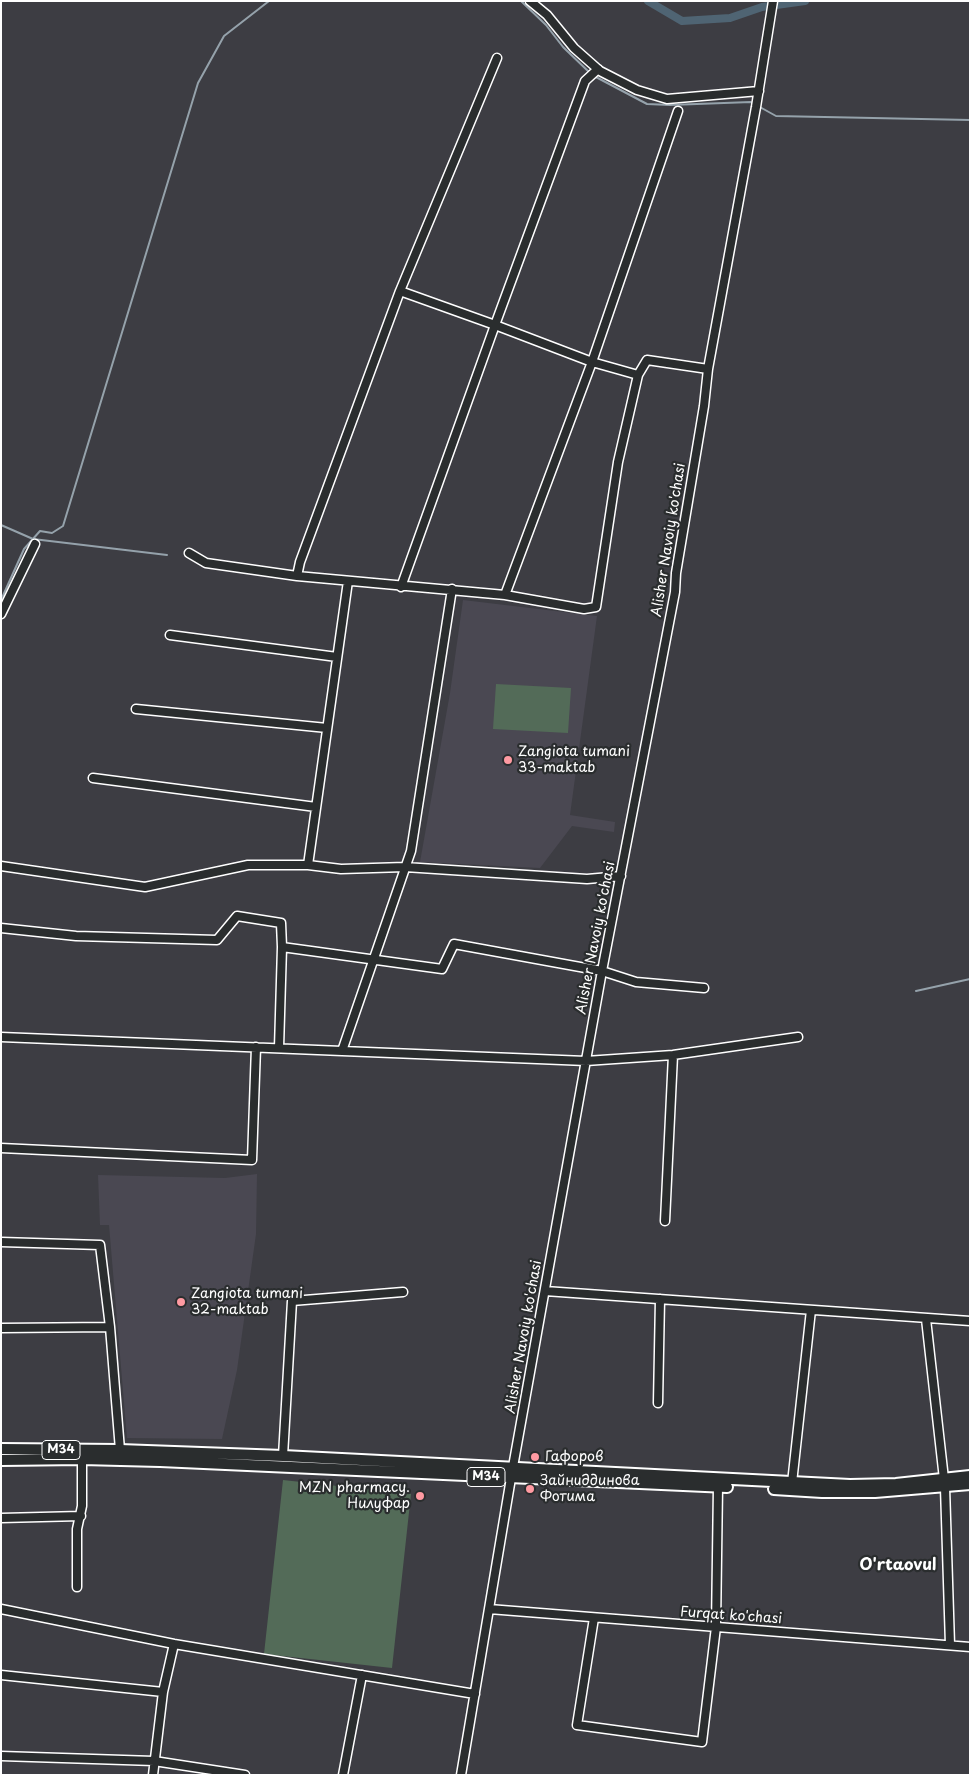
<!DOCTYPE html>
<html>
<head>
<meta charset="utf-8">
<style>
  body { margin:0 }
  #map { position:relative; width:971px; height:1776px; overflow:hidden; background:#3d3d43; font-family:"Playpen Sans",sans-serif }
  canvas { display:block }
  .frame { position:absolute; inset:0; border:2px solid #fff; pointer-events:none }
</style>
</head>
<body>
<div id="map">
<canvas width="971" height="1776"></canvas>
<div class="frame"></div>
</div>
<script>
const ctx = document.querySelector('canvas').getContext('2d');
ctx.lineJoin = 'round';
function paint(path, color) { ctx.fillStyle = color; ctx.fill(path, 'evenodd'); }
const poly = rows => new Path2D(rows.map(r => 'M' + r).join(''));
function strokePath(path, color, width, dash) { ctx.strokeStyle = color; ctx.lineWidth = width; ctx.lineCap = dash ? 'butt' : 'round'; ctx.setLineDash(dash || []); ctx.stroke(path); }
function write(font, color, halo, rows, align = 'center') {
  ctx.font = font + ' "Playpen Sans",sans-serif'; ctx.lineWidth = 4.5; ctx.setLineDash([]); ctx.textBaseline = 'middle'; ctx.strokeStyle = halo; ctx.fillStyle = color; for (const [text, x, y, turn = 0] of rows) {
    ctx.save(); ctx.translate(x, y); ctx.rotate((+turn || 0) * Math.PI / 180); ctx.textAlign = isNaN(turn) ? turn : align; if (halo) ctx.strokeText(text, 0, 0); ctx.fillText(text, 0, 0); ctx.restore();
  }
}
paint(poly([
  [463,600,597,616,570,815,615,822,614,832,572,826,540,868,420,862,450,693],
  [257,1174,256,1234,237,1370,222,1439,127,1438,109,1225,100,1225,98,1175,225,1178]
]), '#4a4852');
paint(poly([
  [496,684,571,688,568,733,493,729],
  [283,1480,411,1494,392,1668,264,1654]
]), '#536b58');
strokePath(poly([
  [521,1,546,25,563,47,590,73],
  [594,76,647,104,670,105,751,102,754,104],
  [758,106,776,116,970,120],
  [1,525,33,539,167,555],
  [1,600,24,549,40,531,52,533,63,526,198,83,224,36,269,1],
  [916,991,970,979]
]), '#95a2ab', 2);
strokePath(poly([
  [648,1,682,21,730,18,762,7,805,1]
]), '#4f6473', 8);
const minor = poly([
  [530,1,547,15,574,48,600,71,637,90,667,99,759,91],
  [400,291,495,325,592,362,638,375],
  [189,553,206,563,297,576,505,595,584,609,596,607,618,462,638,375,647,360,708,369],
  [297,576,300,562,400,291,497,58],
  [401,587,495,325,585,81,598,69],
  [505,595,592,362,678,111],
  [1,614,35,544],
  [170,635,337,657],
  [136,709,327,728],
  [93,778,316,807],
  [308,865,348,581],
  [1,866,145,887,248,865,308,865,341,869,405,867,587,879,621,876],
  [1,928,76,936,217,940,237,916,281,923,282,947,442,969,454,944,602,971,636,982,704,988],
  [1,1037,586,1061,673,1055,798,1037],
  [279,1048,282,947],
  [342,1051,411,851,452,589],
  [1,1148,252,1160,256,1047],
  [665,1221,673,1055],
  [1,1242,100,1245,110,1327,120,1450],
  [545,1291,970,1321],
  [926,1319,944,1479],
  [1,1328,110,1327],
  [658,1403,660,1299],
  [283,1456,292,1301,403,1292],
  [792,1483,811,1310],
  [945,1487,950,1645],
  [1,1518,81,1516],
  [77,1587,77,1529,82,1506,82,1459],
  [1,1609,174,1644,475,1694],
  [489,1609,970,1647],
  [594,1618,577,1725,702,1742,716,1627,718,1486],
  [1,1675,163,1692],
  [1,1756,154,1761,245,1775],
  [153,1775,163,1692,174,1644],
  [343,1775,362,1675],
  [461,1775,511,1478,602,971,675,592,676,573,704,406,708,369,756,107,773,1]
]);
const major = poly([
  [1,1449,120,1450,283,1456,850,1485,896,1484,970,1476],
  [1,1460,82,1459,160,1461,727,1487],
  [774,1489,822,1492,875,1492,970,1484]
]);
strokePath(minor, '#fff', 11);
strokePath(major, '#fff', 14);
strokePath(minor, '#2a2d2e', 8);
strokePath(major, '#2a2d2e', 10);
for (const [x, y, r, color] of [
  [508,760,5,"#ff9aa2"],
  [181,1302,5,"#ff9aa2"],
  [535,1457,5,"#ff9aa2"],
  [530,1489,5,"#ff9aa2"],
  [420,1496,5,"#ff9aa2"]
]) { const dot = new Path2D(); dot.arc(x, y, r, 0, 2 * Math.PI); ctx.fillStyle = color; ctx.fill(dot); strokePath(dot, '#2a2d2e', 2); }
for (const [x, y, w] of [
  [61,1450,38],
  [486,1477,38]
]) { const box = new Path2D(); box.roundRect(x - w / 2, y - 9.5, w, 19, 4); ctx.fillStyle = '#2a2d2e'; ctx.fill(box); strokePath(box, '#fff', 1); }
write('bold 12px', '#fff', null, [
  ["M34",61,1450],
  ["M34",486,1477]
]);
write('14px', '#fff', '#2a2d2e', [
  ["Alisher Navoiy ko'chasi",669,540,-81],
  ["Alisher Navoiy ko'chasi",596,938,-79],
  ["Alisher Navoiy ko'chasi",524,1337,-80],
  ["Furqat ko'chasi",731,1616,4]
]);
write('14px', '#fff', '#2a2d2e', [
  ["Zangiota tumani",518,752],
  ["33-maktab",518,768],
  ["Zangiota tumani",191,1294],
  ["32-maktab",191,1310],
  ["Гафоров",545,1457],
  ["Зайниддинова",540,1481],
  ["Фотима",540,1497],
  ["MZN pharmacy.",410,1488,"right"],
  ["Нилуфар",410,1504,"right"]
], 'left');
write('bold 16px', '#fff', '#2a2d2e', [
  ["O'rtaovul",898,1566]
]);
</script>
</body>
</html>
